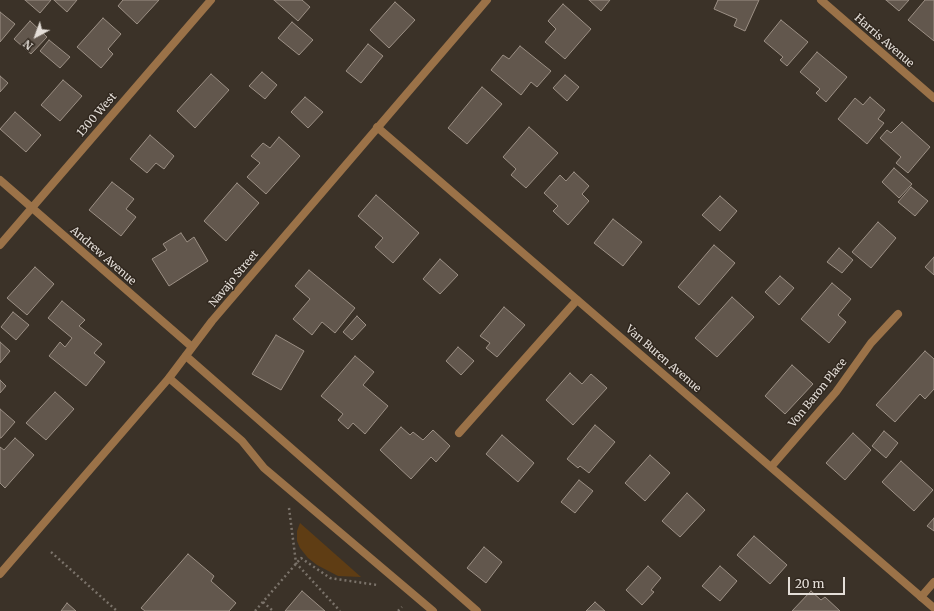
<!DOCTYPE html>
<html>
<head>
<meta charset="utf-8">
<style>
  body { margin:0 }
  #map { position:relative; width:934px; height:611px; overflow:hidden; background:#3b3228; font-family:Merriweather,serif }
  canvas { display:block }
  .north { position:absolute; left:16px; top:16px; width:40px; height:40px; -webkit-text-stroke:3px #31281f; paint-order:stroke; rotate:221deg; font-size:11px; font-weight:700; line-height:16px; text-align:center; color:#e4ded8 }
  .north::after { content:''; display:block; margin:auto; width:14px; height:18px; background:#e4ded8; clip-path:polygon(50% 0,100% 100%,50% 72%,0 100%) }
  .scale { position:absolute; left:788px; top:577px; width:57px; height:18px; box-sizing:border-box; border:2px solid #e4ded8; border-top:0; padding-left:5px; font-size:12px; line-height:14px; white-space:nowrap; color:#e4ded8; -webkit-text-stroke:3px #31281f; paint-order:stroke }
</style>
</head>
<body>
<div id="map">
<canvas width="934" height="611"></canvas>
<div class="north">N</div>
<div class="scale">20 m</div>
</div>
<script>
const ctx = document.querySelector('canvas').getContext('2d');
ctx.lineJoin = 'round';
function paint(path, color) { ctx.fillStyle = color; ctx.fill(path, 'evenodd'); }
const poly = rows => new Path2D(rows.map(r => 'M' + r).join(''));
function strokePath(path, color, width, dash) { ctx.strokeStyle = color; ctx.lineWidth = width; ctx.lineCap = dash ? 'butt' : 'round'; ctx.setLineDash(dash || []); ctx.stroke(path); }
function write(font, color, halo, rows, align = 'center') {
  ctx.font = font + ' Merriweather,serif'; ctx.lineWidth = 3; ctx.setLineDash([]); ctx.textBaseline = 'middle'; ctx.strokeStyle = halo; ctx.fillStyle = color; for (const [text, x, y, turn = 0] of rows) {
    ctx.save(); ctx.translate(x, y); ctx.rotate((+turn || 0) * Math.PI / 180); ctx.textAlign = isNaN(turn) ? turn : align; if (halo) ctx.strokeText(text, 0, 0); ctx.fillText(text, 0, 0); ctx.restore();
  }
}
paint(poly([
  [300,523,361,577,338,576,317,565,308,558,300,548,297,541,297,531]
]), '#5f3d14');
const building = poly([
  [25,0,51,0,40,13,25,0],
  [54,0,77,0,67,12,54,0],
  [123,0,159,0,137,24,118,6,123,0],
  [274,0,302,0,310,7,298,21,274,0],
  [589,0,610,0,601,11,589,0],
  [718,0,759,0,745,31,734,26,737,19,714,9,718,0],
  [886,0,909,0,899,11,886,0],
  [925,0,934,0,934,41,908,20,925,0],
  [395,2,415,20,389,48,370,30,395,2],
  [563,4,591,29,565,59,545,42,556,29,548,21,563,4],
  [0,12,15,24,0,42,0,12],
  [103,18,121,34,108,49,113,54,101,68,77,47,103,18],
  [781,20,808,42,787,66,780,60,783,57,764,41,781,20],
  [30,21,47,37,31,54,14,39,30,21],
  [292,22,313,40,299,55,278,38,292,22],
  [49,40,70,57,60,68,40,51,49,40],
  [368,44,383,56,361,83,346,71,368,44],
  [520,46,551,71,537,87,531,82,521,95,491,70,503,55,509,59,520,46],
  [817,52,847,77,826,102,816,93,820,89,800,72,817,52],
  [262,72,277,85,265,99,249,86,262,72],
  [211,74,229,90,195,128,177,111,211,74],
  [565,75,579,87,567,101,553,88,565,75],
  [0,76,8,83,0,92,0,76],
  [63,80,82,96,60,121,41,105,63,80],
  [482,87,502,104,467,144,448,128,482,87],
  [305,97,323,112,308,128,291,112,305,97],
  [870,97,885,110,878,119,884,123,867,144,838,119,855,98,863,105,870,97],
  [15,112,41,135,26,152,0,129,15,112],
  [902,122,930,147,908,173,896,163,901,157,880,138,887,130,891,133,902,122],
  [529,127,558,153,526,188,511,175,516,169,503,157,529,127],
  [150,135,174,156,164,169,156,163,147,173,130,159,150,135],
  [279,137,300,156,266,194,247,177,260,163,251,156,263,143,270,148,279,137],
  [894,168,912,184,899,198,882,182,894,168],
  [574,172,589,186,582,194,589,201,568,225,553,211,558,206,544,193,560,175,566,181,574,172],
  [112,182,134,199,126,209,136,217,121,236,89,210,112,182],
  [237,183,259,203,226,241,204,221,237,183],
  [911,187,928,201,915,216,898,202,911,187],
  [376,195,419,233,393,263,375,247,383,238,358,216,376,195],
  [720,196,737,211,720,231,702,215,720,196],
  [613,219,642,242,623,266,594,243,613,219],
  [878,222,896,238,871,268,852,252,878,222],
  [181,233,187,242,194,237,208,261,169,286,152,259,167,250,163,244,181,233],
  [714,245,735,263,699,305,678,287,714,245],
  [839,248,853,260,842,273,827,262,839,248],
  [934,257,934,275,925,267,934,257],
  [440,259,458,275,440,294,423,279,440,259],
  [35,267,54,284,27,315,7,298,35,267],
  [309,270,355,308,335,333,322,322,312,335,293,319,310,299,295,286,309,270],
  [780,276,794,288,779,305,765,292,780,276],
  [832,283,851,299,838,315,846,322,829,343,801,319,832,283],
  [732,297,754,317,717,357,695,338,732,297],
  [62,301,85,320,79,326,102,344,94,353,105,362,86,386,49,356,60,342,65,347,72,338,48,318,62,301],
  [504,307,525,325,497,357,486,348,490,343,480,336,504,307],
  [13,312,29,325,16,340,1,327,13,312],
  [357,316,366,325,352,340,343,332,357,316],
  [276,335,304,351,281,390,252,374,276,335],
  [0,342,10,351,0,363,0,342],
  [458,347,474,361,461,375,446,361,458,347],
  [925,351,934,359,934,389,925,399,920,394,895,422,876,405,925,351],
  [355,356,374,372,363,385,388,406,365,434,353,423,348,429,338,420,343,414,321,396,355,356],
  [792,365,813,384,785,414,765,396,792,365],
  [570,373,582,384,591,374,607,388,573,425,546,400,570,373],
  [0,380,6,386,0,393,0,380],
  [55,392,74,409,46,440,26,423,55,392],
  [0,409,15,422,1,438,0,438,0,409],
  [595,425,615,442,589,473,580,466,578,468,567,459,595,425],
  [401,427,410,435,413,432,423,440,433,430,450,446,436,462,431,457,411,479,380,450,401,427],
  [884,431,898,443,886,458,872,446,884,431],
  [853,433,871,450,845,480,826,463,853,433],
  [502,435,534,463,518,482,486,454,502,435],
  [15,438,34,455,5,488,0,483,0,447,4,450,15,438],
  [650,455,670,473,645,501,625,483,650,455],
  [901,461,933,490,914,511,882,482,901,461],
  [579,480,593,491,575,513,561,502,579,480],
  [687,493,705,510,680,537,662,521,687,493],
  [934,518,934,531,927,526,934,518],
  [754,536,787,565,770,584,737,555,754,536],
  [484,547,502,562,486,583,467,568,484,547],
  [188,554,214,576,211,581,236,603,229,611,145,611,141,608,188,554],
  [648,566,661,578,651,590,654,592,642,605,626,590,648,566],
  [720,566,737,581,720,601,702,586,720,566],
  [302,591,325,611,285,611,302,591],
  [811,591,821,600,825,597,840,611,792,611,811,591],
  [595,602,605,611,586,611,595,602],
  [67,603,76,611,61,611,67,603]
]);
paint(building, '#62574d');
strokePath(building, '#9c9085', 1);
strokePath(poly([
  [289,508,296,563,340,611],
  [51,552,117,611],
  [263,602,273,611],
  [255,611,301,558,330,578,377,585],
  [398,611,402,607]
]), '#7b736a', 2.5, [2, 3]);
strokePath(poly([
  [186,356,477,611],
  [169,378,242,441,264,468,433,611],
  [459,433,577,300],
  [921,597,934,582]
]), '#9b7248', 8);
strokePath(poly([
  [821,0,934,98],
  [377,127,934,608],
  [0,180,192,347],
  [0,245,211,0],
  [771,467,836,392,871,343,898,314],
  [0,574,169,378,212,321,487,0]
]), '#9b7248', 8);
write('11px', '#e4ded8', '#31281f', [
  ["Harris Avenue",884,41,41],
  ["1300 West",97,115,-49],
  ["Andrew Avenue",103,256,41],
  ["Navajo Street",234,279,-50],
  ["Van Buren Avenue",663,359,41],
  ["Von Baron Place",818,393,-51]
]);
</script>
</body>
</html>
